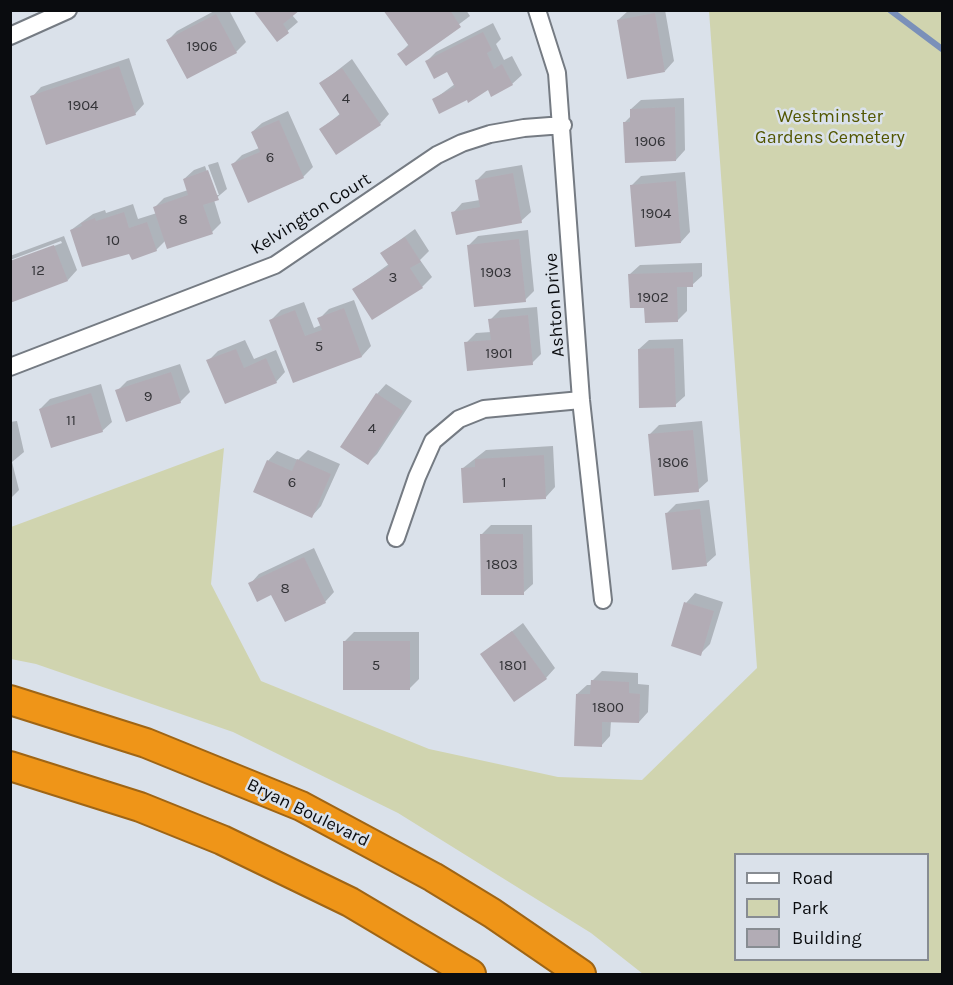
<!DOCTYPE html>
<html>
<head>
<meta charset="utf-8">
<style>
  body { margin:0 }
  #map { position:relative; width:953px; height:985px; overflow:hidden; background:#dae1ea; font-family:Karla,sans-serif }
  canvas { display:block }
  .frame { position:absolute; inset:0; border:12px solid #0a0c0f; pointer-events:none }
  .legend { position:absolute; left:734px; top:853px; width:195px; height:108px; box-sizing:border-box; background:#dae1ea; border:2px solid #878c92; margin:0; padding:8px 10px; list-style:none; font-size:18px; color:#0a0c0f }
  .legend li { display:flex; align-items:center; gap:12px; height:30px }
  .legend b { width:30px; border:2px solid #878c92 }
</style>
</head>
<body>
<div id="map">
<canvas width="953" height="985"></canvas>
<div class="frame"></div>
<ul class="legend">
<li><b style="height:8px;background:#fff"></b>Road</li>
<li><b style="height:16px;background:#d0d4af"></b>Park</li>
<li><b style="height:16px;background:#b2acb5"></b>Building</li>
</ul>
</div>
<script>
const ctx = document.querySelector('canvas').getContext('2d');
ctx.lineJoin = 'round';
function paint(path, color) { ctx.fillStyle = color; ctx.fill(path, 'evenodd'); }
const poly = rows => new Path2D(rows.map(r => 'M' + r).join(''));
function strokePath(path, color, width, dash) { ctx.strokeStyle = color; ctx.lineWidth = width; ctx.lineCap = dash ? 'butt' : 'round'; ctx.setLineDash(dash || []); ctx.stroke(path); }
function write(font, color, halo, rows, align = 'center') {
  ctx.font = font + ' Karla,sans-serif'; ctx.lineWidth = 5; ctx.setLineDash([]); ctx.textBaseline = 'middle'; ctx.strokeStyle = halo; ctx.fillStyle = color; for (const [text, x, y, turn = 0] of rows) {
    ctx.save(); ctx.translate(x, y); ctx.rotate((+turn || 0) * Math.PI / 180); ctx.textAlign = isNaN(turn) ? turn : align; if (halo) ctx.strokeText(text, 0, 0); ctx.fillText(text, 0, 0); ctx.restore();
  }
}
paint(poly([
  [709,11,942,11,942,974,643,974,591,933,398,813,233,732,36,664,11,659,11,527,224,448,211,584,261,681,429,749,558,777,642,780,757,668],
  [736,854,928,854,928,960,736,960]
]), '#d0d4af');
paint(poly([
  [216,10,229,10,246,42,236,52,168,40,177,31],
  [255,10,292,15,298,22,277,40],
  [385,10,466,10,470,16,406,64,399,54,409,44],
  [665,10,674,61,665,71,618,20,628,11],
  [493,23,501,39,496,44,504,60,512,56,522,75,512,84,489,88,468,98,433,100,455,84,448,70,427,61,436,52],
  [129,58,144,104,135,114,32,97,41,87],
  [352,59,389,114,380,124,320,130,341,113,320,84],
  [684,98,685,150,676,160,625,122,631,116,631,109,641,100],
  [288,111,313,167,303,177,233,164,242,155,259,148,252,132,262,123],
  [218,162,227,189,214,200,221,223,212,232,166,240,156,250,71,230,93,214,105,210,106,213,133,204,138,219,157,213,155,207,164,198,188,190,184,179,194,170,205,166,215,195,219,195,208,165],
  [522,165,531,212,521,221,453,213,462,203,480,200,476,181,486,171],
  [685,172,690,232,681,242,632,185,641,176],
  [415,229,429,251,420,260,432,277,422,287,354,289,389,264,382,253],
  [528,230,534,291,525,300,468,246,478,236],
  [64,236,77,270,68,280,10,263,62,243,61,241,10,260,10,256],
  [702,263,702,276,692,285,687,286,687,311,678,320,646,306,630,274,640,265],
  [354,300,371,346,362,356,294,381,271,320,281,310,304,302,314,328,321,325,319,319,329,309],
  [537,307,541,354,532,363,466,343,476,333,491,332,490,320,500,310],
  [683,339,685,396,675,405,639,349,649,340],
  [245,340,254,359,276,350,285,372,276,382,208,361,218,351],
  [180,364,190,392,180,402,117,391,127,381],
  [101,384,112,422,102,431,40,409,50,399],
  [386,384,412,401,377,454,368,463,377,394],
  [17,421,24,452,12,462,19,490,10,499,10,422],
  [702,421,708,481,698,490,650,434,659,425],
  [553,446,555,487,546,497,463,468,486,450],
  [308,450,340,464,321,506,312,516,268,461,277,451,298,460],
  [709,500,716,555,706,564,666,514,676,504],
  [491,525,532,525,533,584,523,593,481,535],
  [314,548,334,592,325,602,272,593,250,584,259,574],
  [695,593,723,602,710,644,700,654,686,603],
  [523,623,555,668,546,678,482,654],
  [354,632,419,632,419,679,409,689,344,642],
  [602,671,638,673,638,684,649,685,648,712,639,722,611,721,610,736,601,746,577,694,587,685,592,685,592,681]
]), '#0003');
strokePath(poly([
  [890,10,942,49]
]), '#7a90b9', 6);
paint(poly([
  [253,10,300,10,283,24,289,33,277,42],
  [383,10,450,10,461,27,406,66,397,54,409,46],
  [655,13,665,72,627,79,617,20],
  [216,14,237,53,187,79,166,40],
  [483,32,492,50,487,53,494,69,502,64,513,85,491,97,488,90,468,103,467,100,439,114,432,99,455,87,447,72,434,79,425,61],
  [119,66,136,115,46,145,30,96],
  [342,68,381,125,336,155,319,129,340,115,319,83],
  [675,107,676,161,625,163,623,122,630,122,630,109],
  [279,120,304,178,248,203,231,164,260,152,251,132],
  [208,170,219,200,203,205,213,234,167,249,153,207,188,195,183,179],
  [513,173,522,223,456,235,451,212,480,207,475,180],
  [676,181,681,243,635,247,630,185],
  [124,212,129,228,147,222,157,251,132,260,129,254,82,267,70,230,82,226,81,223,95,218,96,221],
  [405,237,421,262,410,268,423,288,372,320,352,289,389,266,380,253],
  [519,239,526,302,474,307,467,245],
  [54,245,68,281,10,303,10,261],
  [693,272,693,287,677,287,678,322,645,323,644,308,630,308,628,274],
  [344,308,362,357,293,383,269,320,295,310,305,336,322,330,317,318],
  [528,315,533,365,467,371,464,342,491,340,488,319],
  [674,348,676,407,639,408,638,349],
  [236,349,244,368,266,358,277,383,225,404,206,360],
  [171,372,181,403,126,422,115,390],
  [91,393,103,432,51,448,39,409],
  [376,393,403,411,368,465,340,447],
  [693,430,699,492,654,496,648,434],
  [544,455,546,499,463,503,461,468,475,467,475,459],
  [297,459,331,474,312,518,253,492,267,460,292,471],
  [700,509,707,566,672,570,665,513],
  [480,534,523,534,524,595,481,595],
  [304,557,326,603,285,622,271,595,257,602,248,583],
  [684,602,714,611,701,656,671,646],
  [512,631,547,679,514,702,480,654],
  [343,641,410,641,410,690,343,690],
  [591,680,629,682,629,693,640,694,639,723,602,722,602,747,574,746,576,694,590,694]
]), '#b2acb5');
const street = poly([
  [537,10,557,73,581,400,603,600],
  [10,36,68,10],
  [10,367,275,265,437,155,462,143,490,134,524,128,563,125],
  [396,538,417,477,433,441,459,419,484,409,581,400]
]);
const highway = poly([
  [10,700,146,743,301,806,433,877,492,913,581,974],
  [10,766,140,807,222,840,350,902,471,974]
]);
strokePath(street, '#757b83', 20);
strokePath(highway, '#9f6515', 32);
strokePath(street, '#fff', 16);
strokePath(highway, '#ef9518', 28);
write('15px', '#343438', null, [
  ["1906",202,47],
  ["4",346,99],
  ["1904",83,106],
  ["1906",650,142],
  ["6",270,158],
  ["1904",656,214],
  ["8",183,220],
  ["10",113,241],
  ["12",38,271],
  ["1903",496,273],
  ["3",393,278],
  ["1902",653,298],
  ["5",319,347],
  ["1901",499,354],
  ["9",148,397],
  ["11",71,421],
  ["4",372,429],
  ["1806",673,463],
  ["6",292,483],
  ["1",504,483],
  ["1803",502,565],
  ["8",285,589],
  ["5",376,666],
  ["1801",513,666],
  ["1800",608,708]
]);
write('18px', '#525600', '#dae1ea', [
  ["Westminster",830,117],
  ["Gardens Cemetery",830,138]
]);
write('18px', '#0a0c0f', '#dae1ea', [
  ["Kelvington Court",311,214,-32],
  ["Ashton Drive",555,305,-94],
  ["Bryan Boulevard",308,813,26]
]);
</script>
</body>
</html>
